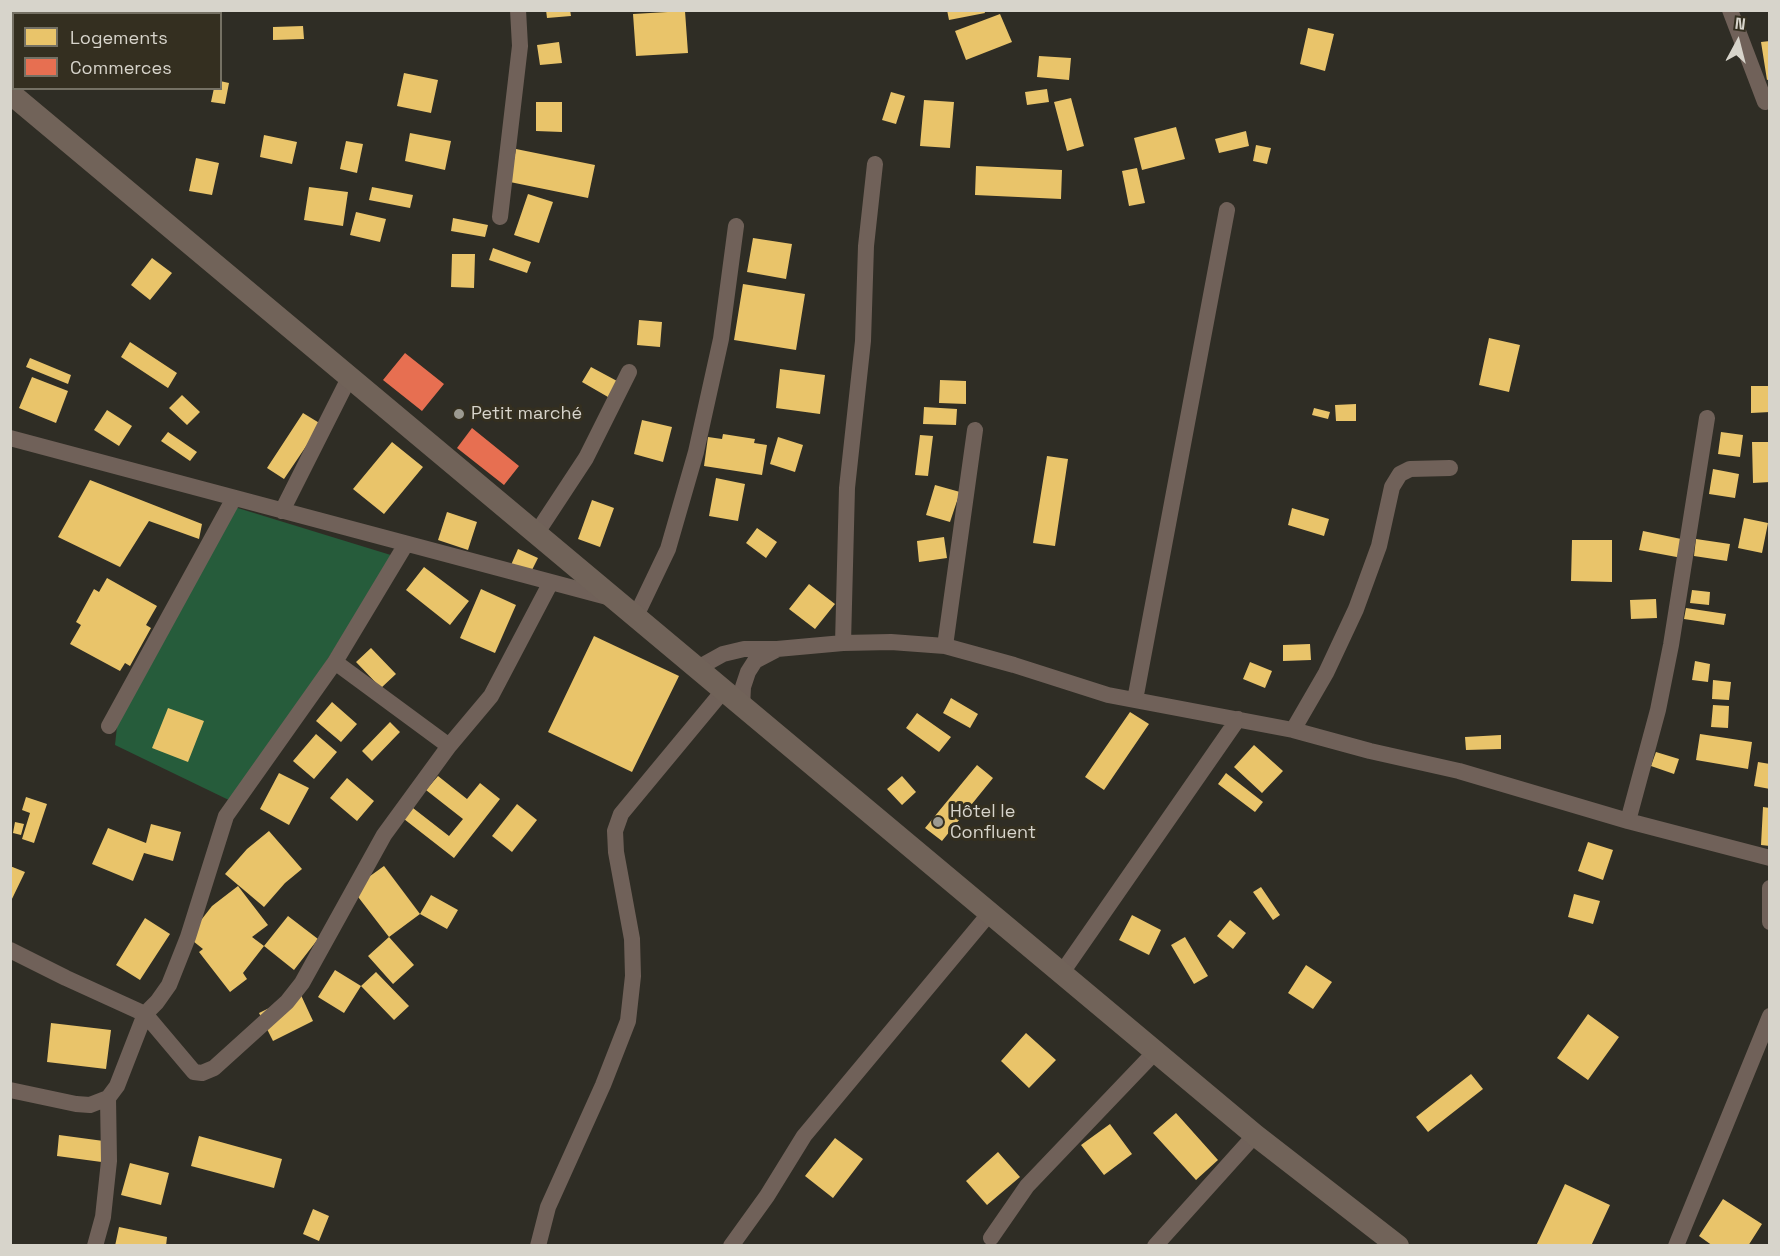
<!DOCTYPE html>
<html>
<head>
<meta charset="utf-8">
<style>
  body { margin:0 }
  #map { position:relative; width:1780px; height:1256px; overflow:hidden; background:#2f2d25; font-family:"Space Grotesk",sans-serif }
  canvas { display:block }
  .frame { position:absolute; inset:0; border:12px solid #d7d4cb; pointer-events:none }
  .legend { position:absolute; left:12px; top:12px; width:210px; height:78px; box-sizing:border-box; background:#342f20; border:2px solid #757164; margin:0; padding:8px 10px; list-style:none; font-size:18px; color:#d7d4cb }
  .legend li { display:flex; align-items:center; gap:12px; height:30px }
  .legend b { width:30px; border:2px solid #757164 }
  .north { position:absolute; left:1708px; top:12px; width:60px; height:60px; -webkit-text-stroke:4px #342f20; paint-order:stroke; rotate:7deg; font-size:16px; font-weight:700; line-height:24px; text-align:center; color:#d7d4cb }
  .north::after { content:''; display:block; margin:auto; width:21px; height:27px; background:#d7d4cb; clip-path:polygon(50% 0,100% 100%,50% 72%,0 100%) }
</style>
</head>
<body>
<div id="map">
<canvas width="1780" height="1256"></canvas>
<div class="frame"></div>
<ul class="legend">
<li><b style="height:16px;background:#e9c46a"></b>Logements</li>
<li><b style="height:16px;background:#e76f51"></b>Commerces</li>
</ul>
<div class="north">N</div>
</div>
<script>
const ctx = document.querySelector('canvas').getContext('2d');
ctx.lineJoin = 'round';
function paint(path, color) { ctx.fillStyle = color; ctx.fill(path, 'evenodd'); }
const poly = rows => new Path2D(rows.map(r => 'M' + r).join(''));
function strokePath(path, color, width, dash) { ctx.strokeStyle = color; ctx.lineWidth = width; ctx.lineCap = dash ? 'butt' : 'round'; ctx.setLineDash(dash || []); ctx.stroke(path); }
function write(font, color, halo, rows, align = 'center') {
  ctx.font = font + ' "Space Grotesk",sans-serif'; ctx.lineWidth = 6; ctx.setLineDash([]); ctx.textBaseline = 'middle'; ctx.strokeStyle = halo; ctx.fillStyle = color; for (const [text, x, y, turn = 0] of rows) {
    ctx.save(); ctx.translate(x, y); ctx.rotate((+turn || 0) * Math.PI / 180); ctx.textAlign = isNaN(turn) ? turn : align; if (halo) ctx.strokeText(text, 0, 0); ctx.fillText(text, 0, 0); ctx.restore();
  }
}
paint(poly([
  [228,505,394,556,235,803,115,745,120,699]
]), '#265c3b');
paint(poly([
  [546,10,570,10,571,16,547,18],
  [947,10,984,10,985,13,949,20],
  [685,11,688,53,636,56,633,14],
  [1000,14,1012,42,966,60,955,31],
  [303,26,304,39,273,40,273,27],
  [1308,28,1334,34,1325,71,1300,64],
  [1770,41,1770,79,1767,80,1761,42],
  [559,42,562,63,540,65,537,45],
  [1039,56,1071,58,1069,80,1037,77],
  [404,73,438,80,431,113,397,106],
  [220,81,229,83,225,104,211,102,214,88,220,88],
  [1047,89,1049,102,1027,105,1025,92],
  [891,92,905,96,896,124,882,120],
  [1071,98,1084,146,1067,151,1054,102],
  [924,100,954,102,950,148,920,146],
  [536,102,562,102,562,132,536,131],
  [1176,127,1185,159,1142,170,1134,138],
  [1246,131,1249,146,1219,153,1215,139],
  [410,133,451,141,445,170,405,161],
  [264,135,297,142,292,164,260,157],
  [346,141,363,144,357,173,340,169],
  [1256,145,1271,148,1267,164,1253,161],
  [516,149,595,165,588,198,510,182],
  [196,158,219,163,212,195,189,191],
  [976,166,1062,170,1061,199,975,195],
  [1137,168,1145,203,1129,206,1122,171],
  [309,187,348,192,343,226,304,220],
  [372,187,413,195,410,208,369,200],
  [528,194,553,202,539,243,514,235],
  [356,212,386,219,380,242,350,235],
  [453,218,488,225,485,237,451,231],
  [753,238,792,244,786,279,747,272],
  [493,248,531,262,527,273,489,260],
  [452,254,475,254,474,288,451,287],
  [152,258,172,273,150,300,131,285],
  [743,284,805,294,796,350,734,340],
  [639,320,662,322,660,347,637,345],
  [1489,338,1520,345,1509,392,1479,385],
  [130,342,177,373,168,388,121,357],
  [30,358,71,375,68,384,26,367],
  [591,367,617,381,608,397,582,382],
  [780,369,825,375,820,414,776,408],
  [32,377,68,391,56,423,19,408],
  [940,380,966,381,966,404,939,403],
  [1751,386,1770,386,1770,412,1751,413],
  [182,395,200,412,187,425,169,408],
  [1356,404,1356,421,1336,421,1335,405],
  [924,407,957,409,956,425,923,424],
  [1314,408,1330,412,1328,419,1312,415],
  [107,410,132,426,119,446,94,430],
  [303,413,321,424,284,479,267,468],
  [642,420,672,427,663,462,634,454],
  [168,432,197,452,190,461,161,441],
  [1721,432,1743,435,1740,457,1718,454],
  [723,434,755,439,754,443,767,445,762,475,704,466,708,437,722,439],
  [920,435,933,436,928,476,915,475],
  [778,437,803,445,795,472,770,464],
  [392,442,423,467,384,514,353,489],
  [1752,442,1770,442,1770,482,1753,483],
  [1047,456,1068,459,1055,546,1033,543],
  [1713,469,1739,474,1735,498,1709,494],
  [716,478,745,484,738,521,709,516],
  [90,480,202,524,199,539,149,521,120,567,58,537],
  [935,485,960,492,950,522,926,515],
  [592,500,614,508,600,547,578,539],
  [1292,508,1329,519,1324,536,1288,525],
  [447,512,477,522,468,550,438,540],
  [1744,518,1768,523,1762,553,1738,548],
  [757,528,777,542,766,558,746,543],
  [1643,531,1686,540,1682,558,1639,550],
  [944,537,947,558,919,562,917,541],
  [1696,539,1730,544,1727,561,1694,556],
  [1572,540,1612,540,1612,582,1571,581],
  [518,549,538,558,530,574,511,565],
  [424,567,469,601,450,625,406,590],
  [107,578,157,606,146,625,151,628,130,666,125,663,120,671,70,644,81,625,76,622,94,589,99,592],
  [809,584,835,604,815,629,789,609],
  [481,589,516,605,495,653,460,638],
  [1692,590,1710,592,1709,605,1690,603],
  [1656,599,1657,618,1631,619,1630,600],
  [1686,608,1726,614,1724,625,1684,619],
  [594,636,679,676,632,772,548,732],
  [1310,644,1311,660,1283,661,1283,645],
  [371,648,396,674,381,688,356,662],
  [1695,661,1710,664,1708,682,1692,680],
  [1250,662,1272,671,1265,688,1243,679],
  [1713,680,1731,682,1729,700,1712,699],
  [951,698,978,714,970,728,943,713],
  [332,702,357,724,341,742,316,721],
  [1713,705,1729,706,1728,728,1711,727],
  [168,708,204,721,188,762,152,748],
  [1130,712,1149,724,1104,790,1085,777],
  [917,713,951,737,939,752,906,728],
  [390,722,400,732,372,761,362,751],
  [316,734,337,752,314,779,293,761],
  [1700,734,1752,742,1748,769,1696,760],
  [1501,735,1501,749,1466,750,1465,737],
  [1254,745,1283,771,1262,793,1234,767],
  [1656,752,1679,759,1674,774,1651,766],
  [1758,762,1770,764,1770,789,1754,786],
  [977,765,993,778,942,841,925,828],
  [279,773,309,788,289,825,260,809],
  [1226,773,1263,802,1255,812,1218,784],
  [438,776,467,799,480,783,500,799,454,858,404,819,413,808,449,836,463,819,426,790],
  [902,776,916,792,902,805,887,789],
  [347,778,374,801,357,821,330,798],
  [26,797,47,804,34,843,22,839,30,813,22,810],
  [517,804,537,820,512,852,492,836],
  [1763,807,1770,808,1770,846,1761,845],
  [15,822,24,824,21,835,13,833],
  [151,824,181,832,173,861,144,853,133,881,92,864,108,828,146,843],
  [269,831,302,869,285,883,264,907,225,874,247,849],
  [1588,842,1613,850,1603,880,1578,871],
  [10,866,25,872,10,903],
  [384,866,420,914,389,937,352,889],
  [238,886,268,925,252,937,264,946,243,973,247,979,230,992,199,952,203,949,188,937,212,906],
  [1261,887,1280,915,1273,920,1253,892],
  [1574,894,1600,901,1593,924,1568,917],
  [431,895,458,910,447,929,420,914],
  [1132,915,1161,930,1149,955,1119,940],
  [288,916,318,939,294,970,264,946],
  [145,918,170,934,140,980,116,965],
  [1230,920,1246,933,1233,949,1217,936],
  [389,937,414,965,393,984,368,956],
  [1185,937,1208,976,1194,984,1171,945],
  [1306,965,1332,982,1313,1009,1288,993],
  [335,970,361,986,344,1013,318,997],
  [376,972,409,1006,394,1020,361,986],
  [300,993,313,1021,273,1041,259,1013],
  [1588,1014,1619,1037,1588,1080,1557,1058],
  [51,1023,111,1030,106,1069,47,1062],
  [1026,1033,1056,1060,1029,1088,1001,1061],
  [1471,1074,1483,1089,1428,1132,1416,1117],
  [1176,1113,1218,1160,1196,1180,1153,1133],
  [1110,1124,1132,1154,1104,1175,1081,1145],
  [59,1135,111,1142,109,1163,57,1156],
  [199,1136,282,1159,274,1188,191,1166],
  [835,1138,863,1159,833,1198,805,1176],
  [998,1152,1020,1177,987,1205,966,1181],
  [130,1163,169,1173,161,1205,121,1195],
  [1565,1184,1610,1205,1591,1246,1536,1246],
  [1723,1199,1762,1224,1748,1246,1713,1246,1699,1236],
  [313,1209,329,1216,319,1241,303,1234],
  [119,1227,167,1237,166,1246,115,1246]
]), '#e9c46a');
paint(poly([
  [405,353,444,384,422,411,383,380],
  [472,428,519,466,504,485,457,448]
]), '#e76f51');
strokePath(poly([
  [1730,10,1765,102],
  [500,217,520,46,518,10],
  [10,438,611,598],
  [282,511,349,378],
  [536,534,586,458,629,372],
  [635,618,668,549,696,452,721,339,736,226],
  [843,643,847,488,863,341,866,246,875,164],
  [945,646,975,430],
  [335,662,449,746],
  [696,669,723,654,744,649,777,649,843,643,891,642,945,646,1014,665,1108,695,1293,730,1370,751,1459,771,1628,821,1770,858],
  [1135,700,1227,210],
  [742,707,743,687,748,672,755,661,776,650],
  [109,726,234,498],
  [1293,730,1326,673,1356,609,1379,546,1392,487,1400,474,1410,469,1450,468],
  [1628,821,1658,710,1671,645,1707,418],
  [1770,888,1770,922],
  [10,950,66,978,145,1014,157,1002,169,985,188,937,226,816,335,662,406,544],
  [1061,974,1238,719],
  [10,1090,76,1104,90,1105,108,1098,117,1086,145,1014,194,1072,202,1073,214,1068,287,1002,302,983,384,835,449,746,491,696,551,582],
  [991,1238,1027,1186,1155,1052],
  [95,1246,103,1217,109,1161,108,1098],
  [538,1246,548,1207,603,1085,628,1021,633,976,632,939,616,852,615,831,621,814,723,691],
  [731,1246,767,1196,804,1136,989,914],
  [1155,1246,1255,1135],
  [1676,1246,1770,1016]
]), '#706159', 16);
strokePath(poly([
  [10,93,1255,1135,1398,1246]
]), '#716359', 22);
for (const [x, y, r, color] of [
  [459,414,6,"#9c9a91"],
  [938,822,6,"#9c9a91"]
]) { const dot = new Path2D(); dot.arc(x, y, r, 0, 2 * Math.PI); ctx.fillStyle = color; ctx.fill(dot); strokePath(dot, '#342f20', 2); }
write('18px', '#d7d4cb', '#342f20', [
  ["Petit marché",471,414],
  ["Hôtel le",950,812],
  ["Confluent",950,833]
], 'left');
</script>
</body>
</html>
